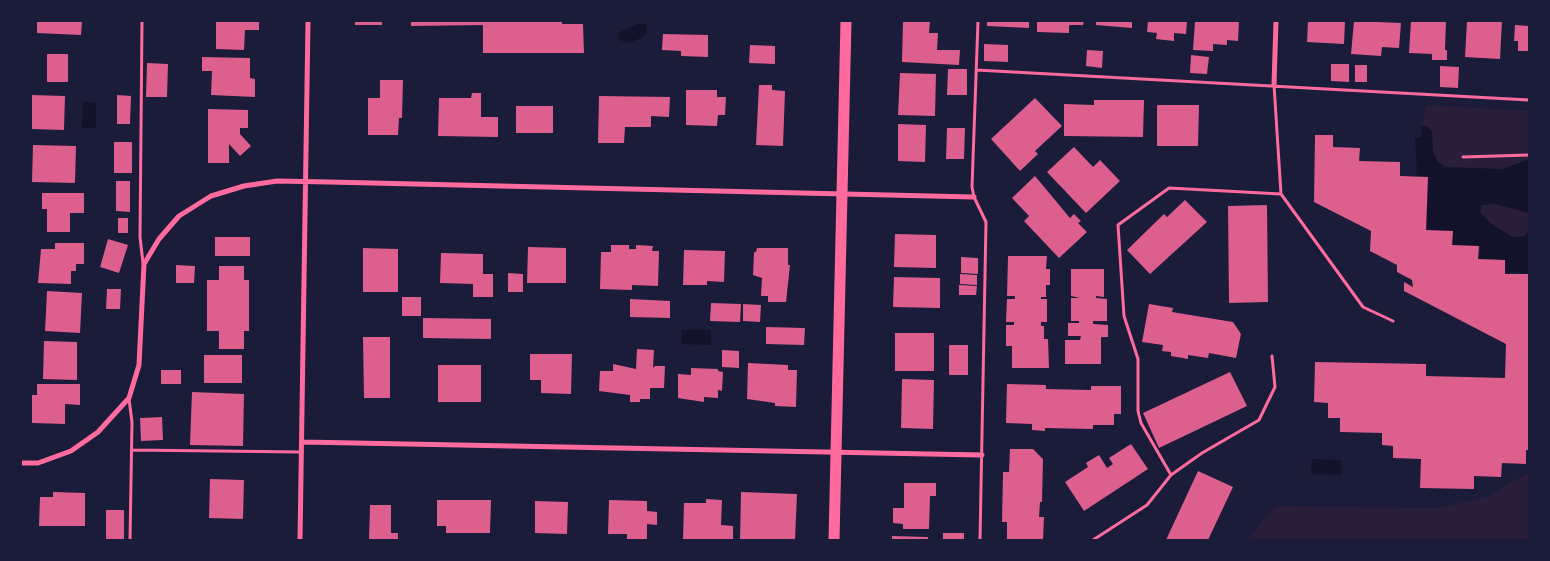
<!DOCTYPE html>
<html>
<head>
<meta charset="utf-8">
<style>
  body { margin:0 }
  #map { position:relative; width:1550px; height:561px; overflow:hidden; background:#1b1b3a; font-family:"PT Sans Narrow",sans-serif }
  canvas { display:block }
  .frame { position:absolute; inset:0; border:22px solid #1b1b3a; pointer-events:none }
</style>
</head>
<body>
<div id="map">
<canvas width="1550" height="561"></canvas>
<div class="frame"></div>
</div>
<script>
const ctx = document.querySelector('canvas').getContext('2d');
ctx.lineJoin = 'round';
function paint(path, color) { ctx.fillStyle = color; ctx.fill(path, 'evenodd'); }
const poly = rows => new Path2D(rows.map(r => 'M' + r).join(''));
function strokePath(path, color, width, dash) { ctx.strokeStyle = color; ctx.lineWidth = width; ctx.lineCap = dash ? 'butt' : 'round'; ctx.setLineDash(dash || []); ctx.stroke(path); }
paint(poly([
  [1426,105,1529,111,1529,273,1506,272,1505,260,1479,259,1480,246,1453,245,1453,231,1427,231,1428,177,1417,175,1415,138,1421,137],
  [1529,472,1529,540,1247,540,1275,506,1436,508,1485,498]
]), '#2a1e3b');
paint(poly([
  [640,23,646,25,647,29,647,34,643,37,629,43,620,40,618,38,620,32],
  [83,102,96,102,96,128,82,128],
  [1422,126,1426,126,1432,131,1433,152,1438,162,1445,167,1503,169,1529,159,1529,213,1495,204,1482,205,1480,212,1489,222,1512,237,1525,236,1529,230,1529,273,1506,272,1505,260,1479,259,1480,246,1453,245,1453,231,1427,231,1428,177,1417,175,1415,138,1421,137],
  [682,330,711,330,711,345,681,344],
  [1312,459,1341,460,1341,475,1311,474]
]), '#12122b');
paint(poly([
  [37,21,82,21,81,35,37,33],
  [216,21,259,21,259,30,245,30,244,50,216,49],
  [355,21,382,21,382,25,355,25],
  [411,21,562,21,562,24,583,24,584,53,483,53,483,25,411,26],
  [903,21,930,21,929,33,938,33,937,50,960,50,959,65,902,62],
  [987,21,1029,21,1029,28,987,26],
  [1037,21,1084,21,1083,25,1069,25,1069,33,1037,32],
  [1096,21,1132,21,1132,28,1096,25],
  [1148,21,1187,21,1186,34,1174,33,1174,41,1156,39,1157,33,1147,32],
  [1195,21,1239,21,1238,41,1227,40,1227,45,1213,44,1213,51,1193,50],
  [1308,21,1345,21,1344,44,1307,42],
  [1354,21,1401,23,1399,48,1382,47,1381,56,1351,54],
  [1411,21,1446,21,1445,50,1447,50,1447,60,1432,60,1432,54,1409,53],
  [1467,21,1502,21,1500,59,1465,57],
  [1515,25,1529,26,1529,51,1518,51,1518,41,1514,41],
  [663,34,708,35,708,57,681,56,681,51,662,50],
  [984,44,1008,45,1008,62,984,61],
  [750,45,775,46,775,64,749,63],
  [1087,50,1103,51,1102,68,1086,66],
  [47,54,68,54,68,82,47,82],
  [1191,55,1209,57,1207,74,1190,73],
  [202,57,250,58,250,78,255,79,255,97,211,95,212,71,202,71],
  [147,63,168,64,167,97,146,97],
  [1331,64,1349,64,1349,82,1331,81],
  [1355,65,1367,65,1367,82,1355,82],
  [1440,66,1459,67,1458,88,1440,87],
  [948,69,967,69,967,95,947,95],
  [900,73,936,74,935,116,898,115],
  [380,80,403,80,402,118,399,118,398,135,368,135,368,98,380,98],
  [759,85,772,85,772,90,785,91,783,146,756,145],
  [686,90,717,90,717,97,726,97,725,115,718,115,717,126,686,125],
  [472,93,481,93,481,117,498,117,498,137,438,136,439,98,471,98],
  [32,95,65,96,64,130,32,129],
  [117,95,131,96,130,124,117,124],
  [599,96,670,97,669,117,651,116,651,127,625,127,624,143,598,143],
  [1035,98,1062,126,1035,151,1038,154,1020,171,991,139],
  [1094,100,1144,100,1143,137,1064,136,1064,104,1094,105],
  [1157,105,1199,105,1198,146,1157,146],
  [516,106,553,106,553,133,516,133],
  [208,109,248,110,248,128,240,128,240,134,251,146,240,156,229,144,229,163,208,163],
  [898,124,926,125,925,162,898,161],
  [947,128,965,128,964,159,946,159],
  [1315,135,1333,135,1333,147,1360,148,1359,161,1400,162,1400,176,1428,177,1426,230,1453,231,1452,245,1479,246,1478,259,1505,260,1505,274,1529,274,1529,450,1526,450,1526,464,1502,463,1501,477,1474,476,1474,489,1420,488,1421,459,1393,458,1393,446,1382,445,1382,433,1340,432,1340,418,1328,418,1328,403,1314,402,1315,362,1426,364,1426,376,1505,378,1506,344,1404,291,1404,282,1413,287,1412,280,1397,272,1397,265,1370,251,1371,231,1314,202],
  [114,142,132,142,132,173,114,173],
  [33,145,76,146,75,183,32,182],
  [1074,147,1093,167,1100,160,1120,181,1086,213,1047,172],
  [1035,176,1070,218,1074,214,1081,221,1078,223,1087,232,1059,258,1024,221,1029,216,1012,198],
  [116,181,130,181,130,212,116,211],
  [42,193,84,193,84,213,70,213,70,232,47,232,47,209,42,209],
  [1185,200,1207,222,1150,274,1127,250,1164,214,1167,217],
  [1267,205,1268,302,1229,303,1228,206],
  [118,218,128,218,128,233,118,233],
  [895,234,936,235,936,268,894,267],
  [215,237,250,237,250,256,215,256],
  [108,239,128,245,119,273,100,267],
  [55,243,84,243,84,264,76,264,76,271,71,271,71,284,38,283,41,249,55,249],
  [611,245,629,245,629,249,636,249,636,245,653,246,652,251,659,251,658,286,632,285,632,290,600,289,601,252,611,252],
  [528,247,566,248,566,283,527,283],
  [363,248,398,249,398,292,363,292],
  [757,248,788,248,788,265,790,265,786,302,768,302,768,296,761,296,762,278,753,275,754,252,756,252],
  [684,250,725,251,724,282,707,281,707,285,683,285],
  [441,253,483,254,483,274,493,274,493,297,473,297,473,284,440,283],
  [1008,256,1047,256,1046,269,1050,269,1050,285,1046,285,1046,297,1041,297,1041,299,1047,299,1047,322,1041,322,1041,326,1044,326,1044,339,1048,339,1049,368,1012,368,1012,346,1006,346,1006,325,1014,325,1014,322,1006,322,1007,299,1015,299,1015,296,1007,296],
  [961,257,978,258,978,274,961,273],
  [176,265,195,266,194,283,176,283],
  [219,266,244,266,244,280,249,280,249,331,244,331,244,349,219,349,219,331,207,331,207,280,219,280],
  [1071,269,1104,269,1104,297,1096,296,1096,298,1107,299,1107,321,1093,321,1093,324,1108,325,1108,337,1101,337,1101,364,1065,364,1065,340,1080,340,1081,336,1068,336,1068,323,1079,323,1079,321,1071,321,1071,298,1080,298,1071,296],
  [508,273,523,274,523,292,508,292],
  [960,274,977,275,977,285,960,284],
  [894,277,940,278,940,308,893,307],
  [959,285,977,286,976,295,959,295],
  [107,289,121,289,120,309,106,309],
  [47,291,82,293,80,333,45,331],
  [402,297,421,297,421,316,402,316],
  [630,299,670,301,670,318,630,317],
  [711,303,741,304,740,322,710,321],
  [743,304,761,305,760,322,743,321],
  [1149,304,1173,308,1172,312,1233,322,1241,334,1236,358,1209,353,1208,358,1188,355,1188,359,1171,356,1171,352,1162,351,1163,345,1142,342],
  [423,318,491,319,491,339,423,338],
  [766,327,805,328,804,345,766,344],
  [895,333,934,333,934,371,895,371],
  [363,337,390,337,390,398,364,398],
  [44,341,77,342,77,380,43,379],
  [949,345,968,345,968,375,949,375],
  [637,349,654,350,653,368,655,366,665,366,664,388,650,388,650,399,640,399,640,402,630,402,630,395,599,391,600,371,613,371,613,364,636,369],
  [722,350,739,351,739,368,722,367],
  [530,354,572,354,571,394,541,393,541,380,530,380],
  [204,355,242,355,242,383,204,383],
  [748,363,788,365,788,370,797,370,796,407,775,406,775,403,747,399],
  [438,365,481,365,481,402,438,402],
  [691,368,718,369,718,371,723,372,722,391,718,390,718,398,704,397,704,402,678,398,678,374,691,375],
  [161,370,181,370,181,384,161,384],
  [1230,372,1247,406,1159,448,1143,413],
  [902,379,934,380,933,429,901,428],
  [37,384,80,384,80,405,65,404,65,424,32,423,32,395,37,395],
  [1007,384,1046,385,1046,389,1091,390,1091,386,1121,386,1121,414,1114,414,1114,425,1093,425,1093,429,1045,428,1045,431,1032,430,1032,424,1006,423],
  [192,392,244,394,243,446,190,445],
  [162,417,163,440,141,441,140,418],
  [1131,444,1148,469,1084,511,1065,482,1088,467,1086,463,1099,455,1107,468,1113,464,1109,458],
  [1010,449,1033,449,1043,459,1042,502,1040,502,1039,517,1044,517,1043,540,1007,540,1007,522,1002,522,1003,472,1009,472],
  [1198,471,1233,487,1208,540,1166,540],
  [210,479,244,480,243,519,209,518],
  [904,483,936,483,936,496,930,496,929,529,903,529,903,524,893,523,893,508,904,508],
  [53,492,85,493,85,526,39,526,40,497,53,497],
  [741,492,797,494,795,540,740,540],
  [706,499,722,500,721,525,733,526,733,540,683,540,684,503,706,503],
  [437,500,491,500,490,533,446,533,446,526,437,526],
  [609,500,647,501,647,511,657,512,657,525,647,524,647,540,627,540,627,534,608,534],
  [535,501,568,502,567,534,535,533],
  [370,505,391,505,391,533,398,533,398,540,369,540],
  [106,510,124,510,124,540,106,540],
  [943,533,964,533,964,540,943,540],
  [892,536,928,537,928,540,892,540]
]), '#dd5f8e');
strokePath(poly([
  [1463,157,1529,155]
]), '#ff6b9d', 3);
strokePath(poly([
  [142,21,140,237,143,263],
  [978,21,972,187,974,197,986,222,980,540],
  [976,70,1529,100],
  [1274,85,1281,194,1363,307,1393,321],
  [129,399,132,422,130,540],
  [132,450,301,452],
  [1171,475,1141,423,1138,411,1138,359,1124,316,1118,225,1169,188,1281,194],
  [1093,540,1147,505,1171,475,1202,453,1259,420,1275,387,1272,356]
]), '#ff6b9d', 3);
strokePath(poly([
  [1274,85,1276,21],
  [302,442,982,455],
  [21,463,38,463,71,451,98,432,129,398,139,365,144,264,159,239,179,216,211,196,244,186,277,181,329,182,974,197],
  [300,540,308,21]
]), '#ff6b9d', 5);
strokePath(poly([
  [834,540,846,21]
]), '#ff6b9d', 11);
</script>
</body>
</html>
